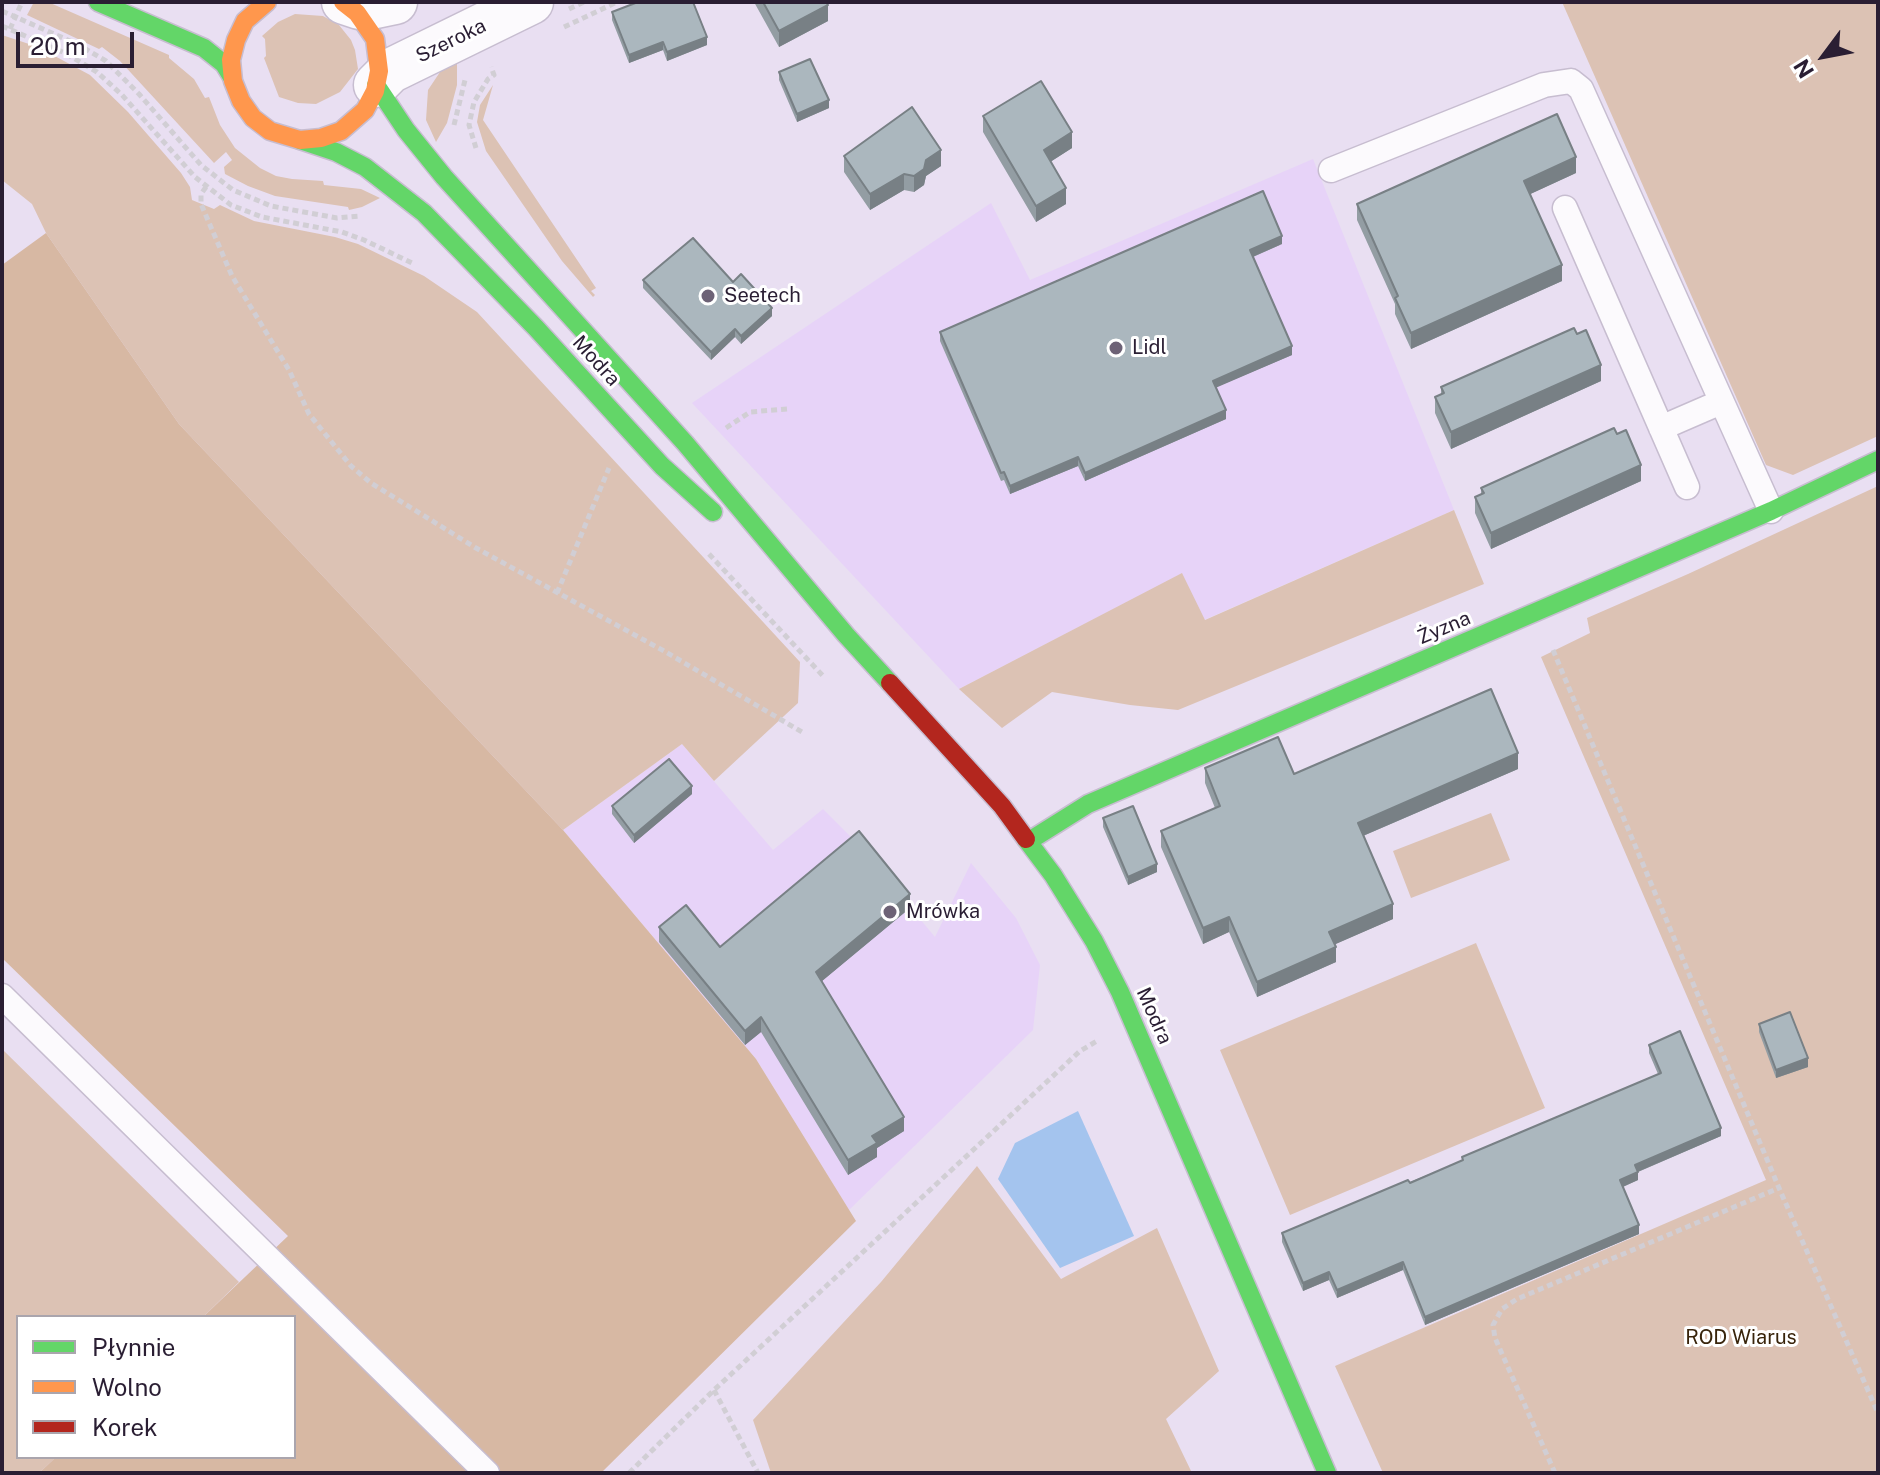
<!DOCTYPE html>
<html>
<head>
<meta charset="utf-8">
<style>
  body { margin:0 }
  #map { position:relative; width:1880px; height:1475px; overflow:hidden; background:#e9dff2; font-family:"Public Sans",sans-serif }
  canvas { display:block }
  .frame { position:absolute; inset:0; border:4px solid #2a1e33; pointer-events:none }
  .legend { position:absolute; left:16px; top:1315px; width:280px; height:144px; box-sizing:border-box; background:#fff; border:2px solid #aaa5ad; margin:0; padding:10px 14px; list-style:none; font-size:24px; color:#2a1e33 }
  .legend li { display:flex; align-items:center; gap:16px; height:40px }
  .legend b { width:40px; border:2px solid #aaa5ad }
  .north { position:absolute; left:1784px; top:16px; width:80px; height:80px; -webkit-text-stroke:6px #fff; paint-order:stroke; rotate:238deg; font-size:22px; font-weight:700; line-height:32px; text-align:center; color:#2a1e33 }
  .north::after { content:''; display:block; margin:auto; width:28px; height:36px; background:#2a1e33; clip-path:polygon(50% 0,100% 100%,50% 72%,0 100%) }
  .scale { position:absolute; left:16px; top:32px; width:118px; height:36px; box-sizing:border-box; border:4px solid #2a1e33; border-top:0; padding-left:10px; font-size:24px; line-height:28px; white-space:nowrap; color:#2a1e33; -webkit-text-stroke:6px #fff; paint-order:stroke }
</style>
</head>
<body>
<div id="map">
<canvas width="1880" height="1475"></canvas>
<div class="frame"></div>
<ul class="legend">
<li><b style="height:10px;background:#63d668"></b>Płynnie</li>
<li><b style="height:10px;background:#ff974d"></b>Wolno</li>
<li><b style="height:10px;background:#b3261e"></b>Korek</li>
</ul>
<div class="north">N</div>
<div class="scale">20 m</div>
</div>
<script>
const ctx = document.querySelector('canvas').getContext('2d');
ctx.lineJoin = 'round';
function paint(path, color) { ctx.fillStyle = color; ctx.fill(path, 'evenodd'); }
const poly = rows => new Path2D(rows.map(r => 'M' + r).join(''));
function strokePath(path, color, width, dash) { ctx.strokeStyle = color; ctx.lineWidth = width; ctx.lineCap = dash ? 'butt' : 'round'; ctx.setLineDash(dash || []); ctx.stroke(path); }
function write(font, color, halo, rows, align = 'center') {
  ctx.font = font + ' "Public Sans",sans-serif'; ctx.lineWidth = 6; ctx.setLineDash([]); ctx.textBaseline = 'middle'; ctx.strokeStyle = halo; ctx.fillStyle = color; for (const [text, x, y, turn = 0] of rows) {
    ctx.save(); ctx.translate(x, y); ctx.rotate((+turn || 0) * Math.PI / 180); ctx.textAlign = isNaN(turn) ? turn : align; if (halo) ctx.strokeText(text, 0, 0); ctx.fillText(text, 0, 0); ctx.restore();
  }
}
paint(poly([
  [1313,159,1454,510,1204,620,1181,574,959,689,692,403,991,203,1030,280],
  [682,744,773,850,823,809,855,841,935,937,971,863,1016,918,1040,965,1033,1030,849,1210,756,1059,563,830]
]), '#e7d3f8');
paint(poly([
  [34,2,48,2,169,55,169,58,194,79,205,98,209,97,220,125,235,148,260,168,276,176,292,179,323,181,324,185,361,189,380,198,362,207,349,210,348,207,275,196,248,186,225,174,224,167,232,160,226,152,214,163,120,61,102,47,99,49,27,15],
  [1562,2,1878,2,1878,436,1793,475,1766,465],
  [295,14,323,16,339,25,351,40,355,50,358,69,340,92,316,104,298,103,279,97,264,58,266,56,265,39,262,36,278,22],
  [2,35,38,47,90,75,128,112,181,173,190,187,192,200,214,209,220,205,254,221,335,237,358,244,424,276,477,312,800,662,798,703,714,781,682,744,563,830,179,424,46,233,32,204,2,180],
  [457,57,457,85,447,123,436,142,426,120,428,90,442,69],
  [493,85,483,120,596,288,591,291,595,295,593,297,562,261,486,151,477,122,480,105],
  [1878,486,1878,1473,1383,1473,1335,1366,1766,1180,1541,657,1590,633,1587,618,1688,574],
  [1454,510,1484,584,1178,710,1130,705,1052,692,1002,728,959,689,1182,573,1205,620],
  [1491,813,1510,860,1411,898,1393,851],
  [1476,943,1545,1108,1290,1215,1220,1050],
  [2,1049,239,1282,203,1317,18,1317,18,1457,56,1457,39,1473,2,1473],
  [977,1166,1061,1279,1157,1228,1219,1371,1166,1419,1192,1473,771,1473,753,1420,881,1282]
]), '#dcc2b4');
paint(poly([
  [46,233,179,424,563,830,756,1059,856,1221,601,1473,39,1473,56,1457,294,1457,294,1317,203,1317,288,1236,2,958,2,265]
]), '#d7b8a3');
paint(poly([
  [1078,1111,1134,1236,1060,1268,998,1179,1015,1143]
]), '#a4c4ee');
const lane = poly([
  [1331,170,1544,85,1571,81,1581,89,1771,511],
  [1565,208,1687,487],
  [1661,428,1721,402],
  [2,996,487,1473]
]);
const street = poly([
  [344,2,359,7,371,7,395,2],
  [376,85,390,71,531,2]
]);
const fast = poly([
  [98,2,204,48,224,64,232,77],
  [376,85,406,130,444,177,685,443,846,635,890,683],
  [300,140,336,152,365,167,424,213,536,328,662,466,713,512],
  [1026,839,1053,875,1094,941,1120,992,1327,1473],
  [1029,841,1088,804,1771,511,1878,460]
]);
const slow = poly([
  [267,2,245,21,236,40,231,60,233,81,241,101,253,118,270,131,300,140,321,138,341,131,365,110,375,91,379,71,375,39,357,13,343,2]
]);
const jam = poly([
  [890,683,1002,806,1026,839]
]);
strokePath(lane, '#c7bdd0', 27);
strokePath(street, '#c7bdd0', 47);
strokePath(fast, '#c7bdd0', 21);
strokePath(slow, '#c7bdd0', 21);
strokePath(jam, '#c7bdd0', 21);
strokePath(poly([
  [569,9,584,2],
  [2,11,79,45,106,61,139,94,201,165,233,190,271,206,337,218,359,216],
  [2,26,65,53,97,72,122,95,195,177,231,205,262,217,342,232,364,240,412,263],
  [564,27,617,2],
  [10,29,22,2],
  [454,125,465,80],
  [476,148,469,125,474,102,488,79,494,75,491,67],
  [206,187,201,194,201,204,232,276,289,370,309,414,351,466,371,483,476,548,664,651,802,732],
  [726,428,750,412,787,409],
  [709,554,825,678],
  [557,593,609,468],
  [1553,650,1779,1188,1878,1413],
  [714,1390,758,1473],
  [629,1473,714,1390,1080,1051,1097,1041],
  [1555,1473,1495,1338,1493,1325,1502,1309,1517,1299,1779,1188]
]), '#d1ced4', 5, [6, 4]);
strokePath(lane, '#fcfafd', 24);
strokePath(street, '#fcfafd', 44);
strokePath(fast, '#63d668', 18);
strokePath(slow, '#ff974d', 18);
strokePath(jam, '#b3261e', 18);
paint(poly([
  [754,2,826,2,828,21,779,47],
  [612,12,707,45,667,61,663,50,629,63,612,20],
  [779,72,829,108,797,122,779,80],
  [983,116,1072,148,1050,162,1066,204,1036,222,983,132],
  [844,156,941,166,926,176,924,185,914,192,904,190,870,210,844,172],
  [1576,173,1530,194,1562,281,1411,349,1395,314,1395,304,1357,220,1357,204],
  [1282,244,1253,257,1292,355,1216,387,1226,419,1085,481,1078,466,1010,494,1004,480,1001,481,940,341,940,332],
  [643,280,733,282,772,316,741,344,735,337,711,360,643,288],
  [1601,381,1451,449,1435,413,1435,397,1441,395,1441,387],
  [1617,434,1641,481,1491,549,1475,513,1475,497,1481,495,1481,488],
  [1205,768,1294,774,1518,769,1363,836,1393,919,1335,944,1336,962,1257,997,1229,932,1203,944,1161,847,1161,831,1215,808,1205,783],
  [692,794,634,843,612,814,612,806],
  [1103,818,1157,872,1128,885,1103,827],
  [910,908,822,981,904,1131,877,1148,877,1157,848,1175,761,1032,745,1045,659,942,659,927,720,947],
  [1759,1024,1808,1067,1776,1078,1759,1032],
  [1649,1045,1721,1136,1638,1172,1638,1180,1623,1187,1639,1234,1425,1325,1403,1270,1337,1298,1329,1280,1303,1291,1282,1242,1282,1233,1462,1161,1462,1157,1658,1074,1649,1053]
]), '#939da3');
paint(poly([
  [828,5,828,21,779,47,779,31],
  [707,37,707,45,667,61,667,52],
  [663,42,663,50,629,63,629,55],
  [829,100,829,108,797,122,797,114],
  [1072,132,1072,148,1044,166,1044,150],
  [941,150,941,166,926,176,924,185,914,192,914,176,926,160],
  [1576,157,1576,173,1524,197,1524,181],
  [904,174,904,190,870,210,870,194],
  [1066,188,1066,204,1036,222,1036,206],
  [1282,236,1282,244,1250,258,1250,250],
  [1562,265,1562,281,1411,349,1411,333],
  [772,308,772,316,741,344,741,336],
  [735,329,735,337,711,360,711,352],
  [1292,346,1292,355,1213,389,1213,381],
  [1601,365,1601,381,1451,449,1451,432],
  [1226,410,1226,419,1085,481,1085,473],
  [1078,457,1078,466,1010,494,1010,486],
  [1641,465,1641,481,1491,549,1491,533],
  [1518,753,1518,769,1358,838,1358,823],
  [692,786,692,794,634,843,634,835],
  [1157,864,1157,872,1128,885,1128,877],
  [910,894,910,908,816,986,816,972],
  [1393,904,1393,919,1329,947,1329,932],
  [1229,917,1229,932,1203,944,1203,928],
  [1336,947,1336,962,1257,997,1257,982],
  [761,1017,761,1032,745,1045,745,1031],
  [1808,1058,1808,1067,1776,1078,1776,1070],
  [904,1117,904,1131,877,1148,877,1157,848,1175,848,1160,872,1136],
  [1721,1128,1721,1136,1635,1173,1635,1165],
  [1638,1172,1638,1180,1620,1188,1620,1180],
  [1639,1225,1639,1234,1425,1325,1425,1317],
  [1403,1262,1403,1270,1337,1298,1337,1290],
  [1329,1272,1329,1280,1303,1291,1303,1283]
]), '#788085');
const building = poly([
  [638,2,693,2,707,37,667,52,663,42,629,55,612,12,638,2],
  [763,2,826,2,828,5,779,31,763,2],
  [810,59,829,100,797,114,779,72,810,59],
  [1041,81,1072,132,1044,150,1066,188,1036,206,983,116,1041,81],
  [912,107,941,150,926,160,924,169,914,176,904,174,870,194,844,156,912,107],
  [1557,114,1576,157,1524,181,1562,265,1411,333,1395,298,1398,296,1357,204,1557,114],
  [1263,191,1282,236,1250,250,1292,346,1213,381,1226,410,1085,473,1078,457,1010,486,1004,472,1001,473,940,332,1263,191],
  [693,238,733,282,741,274,772,308,741,336,735,329,711,352,643,280,693,238],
  [1574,328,1577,334,1586,330,1601,365,1451,432,1435,397,1444,393,1441,387,1574,328],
  [1614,428,1617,434,1626,430,1641,465,1491,533,1475,497,1484,493,1481,488,1614,428],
  [1491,689,1518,753,1358,823,1393,904,1329,932,1336,947,1257,982,1229,917,1203,928,1161,831,1220,806,1205,768,1278,737,1294,774,1491,689],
  [669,759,692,786,634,835,612,806,669,759],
  [1133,806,1157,864,1128,877,1103,818,1133,806],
  [859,831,910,894,816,972,904,1117,872,1136,877,1143,848,1160,761,1017,745,1031,659,927,686,905,720,947,859,831],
  [1790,1012,1808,1058,1776,1070,1759,1024,1790,1012],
  [1680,1031,1721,1128,1635,1165,1638,1172,1620,1180,1639,1225,1425,1317,1403,1262,1337,1290,1329,1272,1303,1283,1282,1233,1408,1180,1410,1183,1463,1160,1462,1157,1661,1073,1649,1045,1680,1031]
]);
paint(building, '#abb7be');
strokePath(building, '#788085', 2);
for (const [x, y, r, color] of [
  [708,296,8,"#6d6276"],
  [1116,348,8,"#6d6276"],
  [890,912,8,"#6d6276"]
]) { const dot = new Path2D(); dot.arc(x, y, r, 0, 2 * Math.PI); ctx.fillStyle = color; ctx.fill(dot); strokePath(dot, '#fff', 3); }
write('20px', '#2a1e33', '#fff', [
  ["Szeroka",451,41,-26],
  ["Modra",596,361,48],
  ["Żyzna",1444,628,-23],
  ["Modra",1154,1016,66]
]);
write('20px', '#2a1e33', '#fff', [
  ["Seetech",724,296],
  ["Lidl",1132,348],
  ["Mrówka",906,912]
], 'left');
write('20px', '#38240b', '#fff', [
  ["ROD Wiarus",1741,1338]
]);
</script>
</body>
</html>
